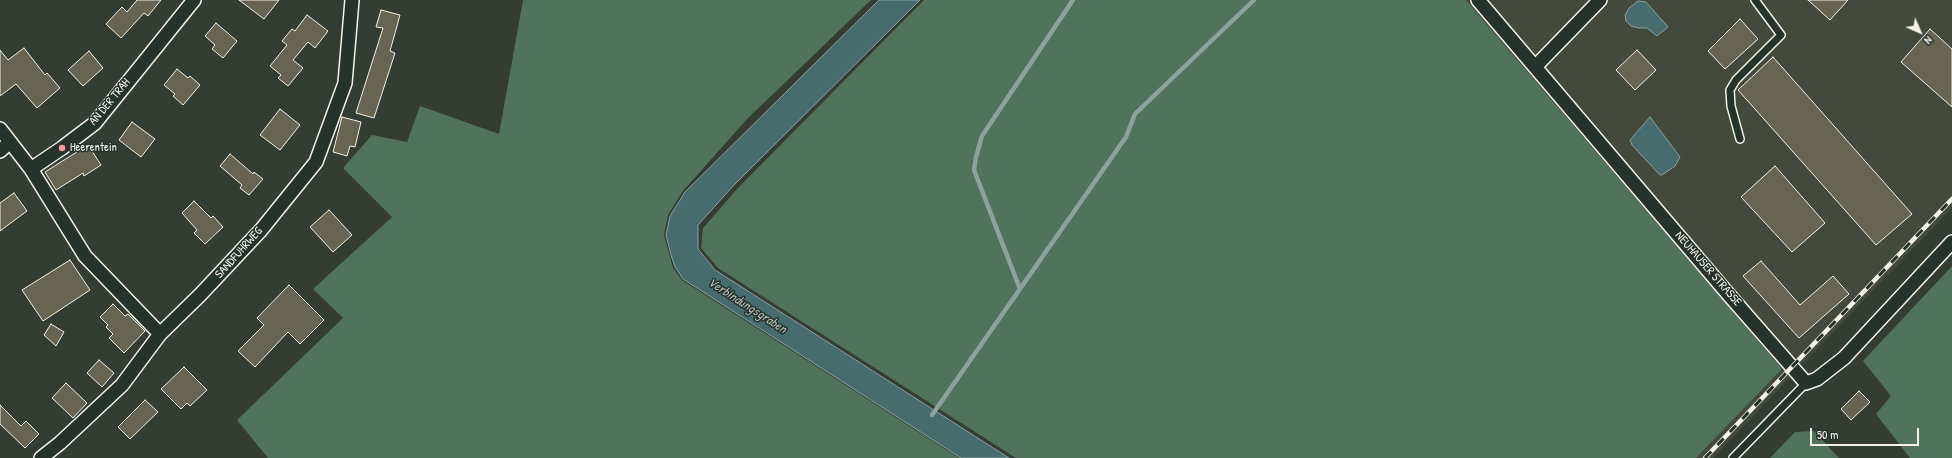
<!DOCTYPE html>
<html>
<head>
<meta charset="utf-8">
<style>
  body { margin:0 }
  #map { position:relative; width:1952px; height:458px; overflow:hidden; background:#333d34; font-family:"Patrick Hand",sans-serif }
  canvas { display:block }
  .north { position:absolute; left:1900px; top:12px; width:40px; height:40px; -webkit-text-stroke:3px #26332d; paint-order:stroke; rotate:135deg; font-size:11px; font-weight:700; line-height:16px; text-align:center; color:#f4f1e8 }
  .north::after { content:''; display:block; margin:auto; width:14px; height:18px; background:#f4f1e8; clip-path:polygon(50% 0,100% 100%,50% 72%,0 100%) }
  .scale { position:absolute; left:1810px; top:428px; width:109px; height:18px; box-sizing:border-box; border:2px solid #f4f1e8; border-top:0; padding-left:5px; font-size:12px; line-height:14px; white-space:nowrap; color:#f4f1e8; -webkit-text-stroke:3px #26332d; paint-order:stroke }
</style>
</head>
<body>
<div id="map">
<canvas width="1952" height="458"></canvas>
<div class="north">N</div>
<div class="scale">50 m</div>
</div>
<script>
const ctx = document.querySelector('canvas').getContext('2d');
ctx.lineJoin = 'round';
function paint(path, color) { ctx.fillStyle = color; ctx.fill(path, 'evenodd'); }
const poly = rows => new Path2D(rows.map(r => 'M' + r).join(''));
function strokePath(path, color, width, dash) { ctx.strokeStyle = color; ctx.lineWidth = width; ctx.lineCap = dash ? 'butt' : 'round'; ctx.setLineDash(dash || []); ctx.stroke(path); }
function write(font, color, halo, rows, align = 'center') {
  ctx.font = font + ' "Patrick Hand",sans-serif'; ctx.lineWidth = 3; ctx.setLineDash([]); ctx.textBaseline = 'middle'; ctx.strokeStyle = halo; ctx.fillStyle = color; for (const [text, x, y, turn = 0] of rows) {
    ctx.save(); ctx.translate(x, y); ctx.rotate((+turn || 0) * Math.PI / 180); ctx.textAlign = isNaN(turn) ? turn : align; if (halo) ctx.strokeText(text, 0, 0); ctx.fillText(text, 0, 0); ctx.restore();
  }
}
paint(poly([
  [1466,0,1952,0,1952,208,1713,458,1696,458,1782,369]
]), '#43493d');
paint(poly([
  [523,0,871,0,747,119,683,191,668,215,664,235,673,268,682,280,959,458,268,458,237,420,343,318,313,289,392,217,343,168,372,135,407,142,420,106,499,134],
  [924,0,1466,0,1782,369,1696,458,1016,458,718,268,701,248,703,228,738,188],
  [1952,266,1952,458,1910,458,1876,414,1891,396,1863,361],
  [1814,431,1839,458,1770,458,1795,432]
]), '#51725c');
const water = poly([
  [879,0,920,0,734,185,698,225,698,249,715,270,1009,458,961,458,683,279,675,267,671,255,666,235,670,216,685,192,879,0],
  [1638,1,1646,2,1668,27,1657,36,1647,28,1639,28,1631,26,1626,21,1625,15,1629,8,1638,1],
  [1650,117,1680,157,1675,166,1662,175,1660,175,1632,145,1630,140,1650,117]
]);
paint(water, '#486c6e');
strokePath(water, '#8da19f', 1);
strokePath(poly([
  [1020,289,974,170,976,157,982,136,1073,0],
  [932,415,1126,137,1135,114,1254,0]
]), '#8da19f', 4.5);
const building = poly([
  [137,0,161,0,148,16,144,13,121,38,106,24,122,7,127,12,137,0],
  [239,0,279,0,264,19,239,0],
  [1808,0,1848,0,1830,20,1808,0],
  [381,10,400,15,390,51,395,53,374,118,356,113,383,28,376,27,381,10],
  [307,15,328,31,315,48,308,42,293,60,303,68,288,86,278,78,281,75,270,66,287,45,282,41,292,29,295,31,307,15],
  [1740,19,1758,39,1725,69,1708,51,1740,19],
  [216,23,237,41,223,58,212,49,215,45,205,36,216,23],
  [1930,29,1952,49,1952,107,1901,62,1930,29],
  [24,48,45,75,47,73,60,88,37,108,16,84,0,96,0,50,8,60,24,48],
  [1637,50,1656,70,1635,90,1616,70,1637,50],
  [89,51,103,68,83,86,68,70,89,51],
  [1773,57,1912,214,1876,245,1738,90,1773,57],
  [177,69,188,78,190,76,200,85,183,105,173,96,175,94,164,85,177,69],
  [280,109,300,125,280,150,260,135,280,109],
  [342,117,361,122,355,147,350,146,347,156,333,152,342,117],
  [132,122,155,139,141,157,119,140,132,122],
  [88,145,101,165,84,176,83,173,56,190,45,172,88,145],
  [230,154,253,174,254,172,263,179,249,195,240,188,242,185,220,166,230,154],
  [1775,166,1825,223,1792,252,1741,197,1775,166],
  [14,193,27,211,0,231,0,203,14,193],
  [194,201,211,218,213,216,223,227,205,244,194,233,197,230,182,213,194,201],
  [329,210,352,235,333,252,310,227,329,210],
  [70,260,90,290,43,321,22,290,70,260],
  [1761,261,1800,305,1833,276,1849,294,1799,338,1743,276,1761,261],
  [289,285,324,320,300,344,288,332,255,367,238,351,264,325,257,318,289,285],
  [113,304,125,316,128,314,145,331,124,353,109,338,113,334,106,327,108,325,100,317,113,304],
  [51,324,64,332,56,346,44,335,51,324],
  [99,360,114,373,102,387,87,373,99,360],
  [184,367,207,390,190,406,187,403,181,409,161,389,184,367],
  [66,383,87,403,73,418,52,398,66,383],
  [1859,391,1870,402,1851,420,1841,409,1859,391],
  [145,400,158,412,130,439,118,427,145,400],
  [0,405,21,426,26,421,39,434,25,448,0,424,0,405]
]);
paint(building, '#676451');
strokePath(building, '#f4f1e8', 1);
const service = poly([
  [1740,139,1731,106,1730,90,1736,80,1781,35,1755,0],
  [1733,458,1806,383]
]);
const minor = poly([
  [1478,0,1729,295,1806,383,1817,379,1844,358,1952,242],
  [1535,67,1600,0],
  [0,129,31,169,85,256,160,334],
  [0,151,10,142],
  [31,169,62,148,95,123,194,0],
  [41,458,60,443,122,385,160,334,200,295,261,230,316,162,345,83,352,0]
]);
strokePath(service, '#f4f1e8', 10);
strokePath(minor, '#f4f1e8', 16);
strokePath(service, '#26332d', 7);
strokePath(minor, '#26332d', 13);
const rail = poly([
  [1705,458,1952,199]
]);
strokePath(rail, '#f4f1e8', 4.5);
strokePath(rail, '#26332d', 3, [9]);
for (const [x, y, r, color] of [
  [62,148,4,"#ff9aa2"]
]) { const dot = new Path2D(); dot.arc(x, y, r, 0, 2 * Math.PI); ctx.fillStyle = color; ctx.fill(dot); strokePath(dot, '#26332d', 1.5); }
write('12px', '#f4f1e8', '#26332d', [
  ["AN DER TRAH",110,102,-50],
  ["SANDFUHRWEG",239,253,-48],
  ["NEUHAUSER STRASSE",1708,269,49]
]);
write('12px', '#f4f1e8', '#26332d', [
  ["Heerentein",70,148]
], 'left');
write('italic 13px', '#afbcb7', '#26332d', [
  ["Verbindungsgraben",747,306,33]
]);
</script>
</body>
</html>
